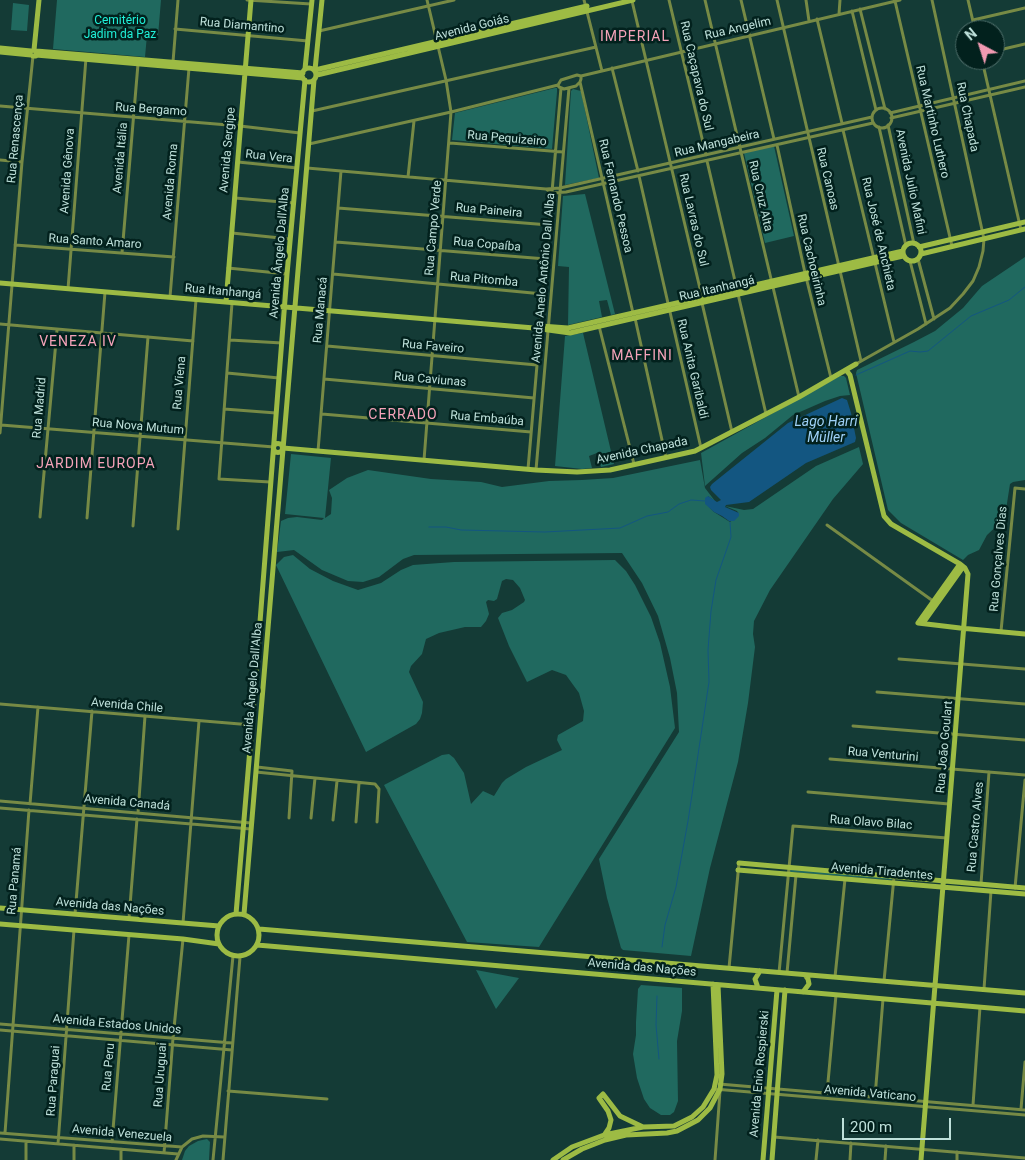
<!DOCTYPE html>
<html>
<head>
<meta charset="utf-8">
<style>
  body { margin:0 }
  #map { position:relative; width:1025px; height:1160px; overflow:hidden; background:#143b36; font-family:Roboto,sans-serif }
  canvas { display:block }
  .north { position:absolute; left:955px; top:20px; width:50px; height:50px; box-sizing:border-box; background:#02211d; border:1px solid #4d6d69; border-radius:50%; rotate:320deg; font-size:14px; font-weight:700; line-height:20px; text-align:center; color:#bee0da }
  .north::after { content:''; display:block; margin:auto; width:18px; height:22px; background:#f19ab2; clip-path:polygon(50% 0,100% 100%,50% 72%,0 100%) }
  .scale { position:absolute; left:842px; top:1118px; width:109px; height:22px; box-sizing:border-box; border:2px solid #bee0da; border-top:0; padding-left:6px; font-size:15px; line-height:18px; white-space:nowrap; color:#bee0da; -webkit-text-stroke:4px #02211d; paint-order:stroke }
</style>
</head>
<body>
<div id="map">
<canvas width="1025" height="1160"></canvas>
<div class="north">N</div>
<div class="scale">200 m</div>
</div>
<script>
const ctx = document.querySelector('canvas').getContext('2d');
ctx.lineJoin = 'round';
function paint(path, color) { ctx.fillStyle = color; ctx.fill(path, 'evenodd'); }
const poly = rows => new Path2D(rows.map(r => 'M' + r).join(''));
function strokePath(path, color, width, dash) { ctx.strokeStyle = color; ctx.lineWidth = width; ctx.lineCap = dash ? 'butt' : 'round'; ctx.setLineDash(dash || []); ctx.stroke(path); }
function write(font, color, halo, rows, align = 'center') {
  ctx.font = font + ' Roboto,sans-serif'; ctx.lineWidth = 5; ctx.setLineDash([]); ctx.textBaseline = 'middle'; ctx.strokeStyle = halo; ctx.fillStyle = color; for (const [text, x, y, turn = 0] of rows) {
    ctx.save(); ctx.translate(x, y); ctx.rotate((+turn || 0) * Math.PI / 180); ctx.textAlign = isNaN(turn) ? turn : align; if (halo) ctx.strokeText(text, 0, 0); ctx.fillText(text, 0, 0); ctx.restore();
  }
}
paint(poly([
  [57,0,161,0,158,36,147,35,145,57,53,49],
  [13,3,29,5,27,31,11,30],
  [555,88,557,88,557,92,552,149,452,140,455,113],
  [573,89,581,91,599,178,565,185,571,91],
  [774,146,794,236,765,243,744,153],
  [585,194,615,314,611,315,607,300,599,301,602,317,568,325,569,267,558,266,563,196],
  [1025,257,1025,480,1013,482,1010,484,1005,516,1001,522,987,535,979,550,968,555,963,560,901,523,888,510,856,373,857,370,914,342,935,331,963,308,982,286],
  [583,333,614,464,601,467,597,453,589,456,592,468,582,469,555,466,565,336],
  [840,376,844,376,846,378,850,395,840,396,825,401,793,415,765,438,742,453,705,486,701,453],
  [859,447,863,464,833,499,770,590,754,621,753,634,755,647,748,703,738,762,710,868,691,956,623,950,621,948,607,898,599,859,679,732,677,693,670,658,658,616,642,583,622,553,414,555,403,559,379,577,363,582,348,581,322,570,294,550,277,552,281,521,288,518,297,517,322,520,324,518,285,514,291,454,331,458,325,518,331,514,332,498,329,490,347,478,368,470,431,479,481,482,502,487,549,481,582,480,613,478,700,460,705,488,715,501,708,496,709,507,714,512,730,522,739,514,737,511,725,506,744,510,753,509,816,466],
  [293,555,310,569,333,581,358,590,381,583,401,570,413,565,454,562,615,560,626,571,635,585,651,617,660,643,670,687,675,728,539,947,467,942,384,785,442,755,449,754,454,758,464,773,471,804,483,791,494,796,502,783,506,779,526,767,562,750,557,740,558,735,583,721,584,711,579,693,566,675,552,670,527,682,509,646,498,618,502,613,512,610,524,602,525,600,520,588,513,580,506,579,502,581,497,599,494,601,488,600,486,602,489,614,486,621,481,627,465,627,439,633,426,639,422,654,411,666,409,672,423,702,422,713,420,719,416,724,366,752,276,565,284,557],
  [790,869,892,877,892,880,790,872],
  [476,970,519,978,496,1009],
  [641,985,682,988,682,1011,677,1041,678,1101,674,1112,670,1115,661,1115,650,1108,644,1099,637,1078,633,1054,636,1035,636,1022,638,989],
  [207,1139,210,1142,209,1160,182,1160,185,1151,189,1146,198,1141]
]), '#20695f');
paint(poly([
  [842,398,847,400,851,413,856,438,855,442,806,463,749,502,726,505,725,507,739,513,739,516,734,521,729,521,722,516,714,512,705,504,705,498,708,496,717,502,721,500,711,490,710,487,712,484,788,423]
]), '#135681');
strokePath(poly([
  [856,375,910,351,920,352,928,351,971,316,1009,300,1025,287],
  [429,527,446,527,461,530,545,532,620,528,647,516,668,512,679,504,691,500,705,501],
  [662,947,665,925,676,887,688,821,709,682,708,650,711,611,716,580,731,537,730,522],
  [657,996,656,1025,659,1059]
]), '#135681', 1);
strokePath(poly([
  [247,0,311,4],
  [584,0,602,71],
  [669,0,706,155],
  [705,0,799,397],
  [741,0,774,139],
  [777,0,861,361],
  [806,0,809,21],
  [968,0,975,30],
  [632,1,702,297],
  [895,1,952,246],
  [860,9,885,109],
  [852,11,876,110],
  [839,14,840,0],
  [817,19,842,123],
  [973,20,1025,8],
  [175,29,308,41],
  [319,31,454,0],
  [995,51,1025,44],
  [982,60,1021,230],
  [173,62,178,0],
  [612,68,638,171],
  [577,75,581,76,581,79,580,82,576,86,564,89,559,87,558,85,561,80,577,75],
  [581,76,900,0],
  [580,82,633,313],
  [0,106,240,126,300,133],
  '872 118a10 10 0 1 1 20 0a10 10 0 1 1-20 0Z',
  [312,111,596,47],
  [890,113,1025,81],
  [891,118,1025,87],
  [888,125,914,244],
  [879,127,906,246],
  [843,130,894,342],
  [450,143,563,152],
  [309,144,451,112,558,85],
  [777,145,805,273,831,378],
  [0,160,22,162],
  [707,161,766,414],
  [238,162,297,168],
  [307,168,546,189,560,188,872,117],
  [639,176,701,448],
  [408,177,414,121],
  [546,189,552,193,566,192,873,123],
  [235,198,294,203],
  [338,208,549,225],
  [232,233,290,239],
  [336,242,546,259],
  [15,245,174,257],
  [122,253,138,64],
  [918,259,934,319],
  [910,261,926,324],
  [228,268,287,274],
  [333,274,543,294],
  [68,289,86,58],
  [170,297,189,68],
  [232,303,219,479,270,482],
  [702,303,732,432],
  [635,318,666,458],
  [0,324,193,341],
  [599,326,634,464],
  [230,340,282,343],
  [327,346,537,365],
  [856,364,918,329,950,308,963,294,973,281,979,267,983,251,984,239,932,0],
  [227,373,279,378],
  [324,379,534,398],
  [224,409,276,413],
  [322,414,531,432],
  [1,425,274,447],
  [0,433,22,162,33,56],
  [318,451,341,171],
  [424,460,451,112,446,80,427,0],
  [528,469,561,88],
  [536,470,569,88],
  [40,517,57,330],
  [87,518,105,292],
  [827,525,933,601],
  [133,526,148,337],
  [178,529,196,300],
  [1001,631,1015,488,1025,489],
  [899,659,1025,669],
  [877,692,1025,704],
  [0,704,252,725],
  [853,726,1025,740],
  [830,759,1025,775],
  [257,767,292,771,289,818],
  [256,772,375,784,379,789,377,822],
  [808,792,949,804],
  [0,801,251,823],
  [30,804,38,707],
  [0,808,251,829],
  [138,813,145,716],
  [311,818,315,778],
  [333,820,337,781],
  [356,822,359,783],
  [981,884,989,772],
  [1015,888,1025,780],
  [75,914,92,711],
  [129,918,137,819],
  [183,923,199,721],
  [729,968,739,863],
  [779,973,793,826,947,838],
  [787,973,796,875],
  [835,977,845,879],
  [884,981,894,877],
  [984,989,991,891],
  [0,1024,232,1043],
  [0,1030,232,1050],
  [719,1084,1025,1110],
  [714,1089,1025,1115],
  [228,1091,327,1099],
  [827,1093,836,995],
  [875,1097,883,999],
  [973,1105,980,1007],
  [1021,1109,1025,1062],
  [0,1133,182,1147],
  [5,1133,29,810],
  [774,1137,1025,1158],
  [0,1139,178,1154],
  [112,1142,129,935],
  [58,1144,74,930],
  [74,1145,74,1160],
  [121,1149,121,1160],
  [164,1153,173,1038,183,939],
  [26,1160,26,1142],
  [176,1160,182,1147,192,1139,203,1136,224,1137],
  [213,1160,233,956],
  [223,1160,240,957],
  [715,1160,720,1091],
  [816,1160,818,1140],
  [850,1160,851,1143],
  [885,1160,886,1146],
  [957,1160,957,1152]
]), '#778a45', 3);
strokePath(poly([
  [0,48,31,51],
  [36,51,303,73],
  [0,52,31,55],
  [36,55,303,78],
  [33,56,36,56,37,53,34,50,39,0],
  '302 75a7 7 0 1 1 14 0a7 7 0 1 1-14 0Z',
  [305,69,312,0],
  [315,70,587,6],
  [315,70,322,0],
  [317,75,633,0],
  '903 252a9 9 0 1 1 18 0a9 9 0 1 1-18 0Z',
  [919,247,1025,222],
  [921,254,1025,229],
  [0,283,534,328,570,333,903,256],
  [226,302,251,0],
  [534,328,541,326,568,328,903,251],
  [846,370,850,375,884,516,891,524,960,564,965,568,968,574,921,1160],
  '273.5 448a4.5 4.5 0 1 1 9 0a4.5 4.5 0 1 1-9 0Z',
  [283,448,536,470,577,472,610,470,695,451,799,397,856,364],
  [960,564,918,623,960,628,1025,634],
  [923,623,963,567],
  [739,863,1025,888],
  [738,870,1025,894],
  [0,908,219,926],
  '217 935a21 21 0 1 1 42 0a21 21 0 1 1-42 0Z',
  [236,914,252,725,287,274,305,80],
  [244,914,314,80],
  [0,924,183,939,219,944],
  [259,929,1025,993],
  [257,945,1025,1011],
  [758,988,755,979,760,971],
  [803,992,809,984,808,979,805,975],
  [605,1134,609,1128,611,1120,608,1111,599,1098,603,1094,620,1116,643,1127],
  [553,1160,572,1147,604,1135,643,1127,674,1126,692,1117,703,1107,714,1089,717,1075,713,984],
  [563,1160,582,1149,605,1140,626,1135,667,1133,677,1131,698,1120,710,1108,720,1089,722,1074,718,985],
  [763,1160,777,990],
  [772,1160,785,990]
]), '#9dbb44', 5);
write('12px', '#20f1d9', '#02211d', [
  ["Cemitério",120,21],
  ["Jadim da Paz",120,35]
]);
write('12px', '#bee0da', '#02211d', [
  ["Rua Diamantino",242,26,5],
  ["Avenida Goiás",472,28,-14],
  ["Rua Angelim",738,29,-13],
  ["Rua Caçapava do Sul",696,76,77],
  ["Rua Bergamo",151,110,4],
  ["Rua Chapada",967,117,78],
  ["Rua Martinho Luthero",932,122,77],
  ["Rua Renascença",16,139,-85],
  ["Rua Pequizeiro",507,139,5],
  ["Rua Mangabeira",717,144,-13],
  ["Avenida Sergipe",228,150,-85],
  ["Rua Vera",269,157,6],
  ["Avenida Itália",121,158,-85],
  ["Avenida Gênova",68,171,-86],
  ["Rua Canoas",827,179,77],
  ["Avenida Roma",171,182,-85],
  ["Avenida Julio Mafini",910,182,78],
  ["Rua Fernando Pessoa",615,196,77],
  ["Rua Cruz Alta",760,196,77],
  ["Rua Paineira",489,211,5],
  ["Rua Lavras do Sul",693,220,77],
  ["Rua Campo Verde",434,228,-85],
  ["Rua José de Anchieta",878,234,77],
  ["Rua Santo Amaro",95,242,4],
  ["Rua Copaíba",487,245,5],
  ["Avenida Ângelo Dall'Alba",280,253,-85],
  ["Rua Cachoeirinha",811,260,77],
  ["Avenida Anelo Antônio Dall Alba",544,278,-85],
  ["Rua Pitomba",484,280,5],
  ["Rua Itanhangá",717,289,-13],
  ["Rua Itanhangá",223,292,5],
  ["Rua Manacá",321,310,-85],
  ["Rua Faveiro",433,347,5],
  ["Rua Anita Garibaldi",692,369,77],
  ["Rua Caviunas",430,380,5],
  ["Rua Viena",180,383,-85],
  ["Rua Madrid",40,408,-85],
  ["Rua Embaúba",487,419,5],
  ["Rua Nova Mutum",138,427,5],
  ["Avenida Chapada",642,451,-12],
  ["Rua Gonçalves Dias",999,559,-85],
  ["Avenida Ângelo Dall'Alba",253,688,-85],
  ["Avenida Chile",127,706,5],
  ["Rua João Goulart",945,747,-85],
  ["Rua Venturini",883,755,5],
  ["Avenida Canadá",127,803,5],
  ["Rua Olavo Bilac",871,823,4],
  ["Rua Castro Alves",976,827,-85],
  ["Avenida Tiradentes",882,872,5],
  ["Rua Panamá",15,881,-85],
  ["Avenida das Nações",110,907,5],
  ["Avenida das Nações",642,968,5],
  ["Avenida Estados Unidos",117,1025,5],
  ["Rua Peru",109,1067,-85],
  ["Avenida Enio Rospierski",760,1074,-85],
  ["Rua Uruguai",161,1075,-86],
  ["Rua Paraguai",54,1081,-86],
  ["Avenida Vaticano",870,1094,5],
  ["Avenida Venezuela",122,1134,5]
]);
ctx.letterSpacing = '1px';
write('14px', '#f5a3b9', '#02211d', [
  ["IMPERIAL",635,37],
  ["VENEZA IV",78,342],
  ["MAFFINI",642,356],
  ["CERRADO",403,415],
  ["JARDIM EUROPA",96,464]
]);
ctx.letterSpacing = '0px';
write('italic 14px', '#9ed0f7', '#02211d', [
  ["Lago Harri",826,422],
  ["Müller",826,438]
]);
</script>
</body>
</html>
